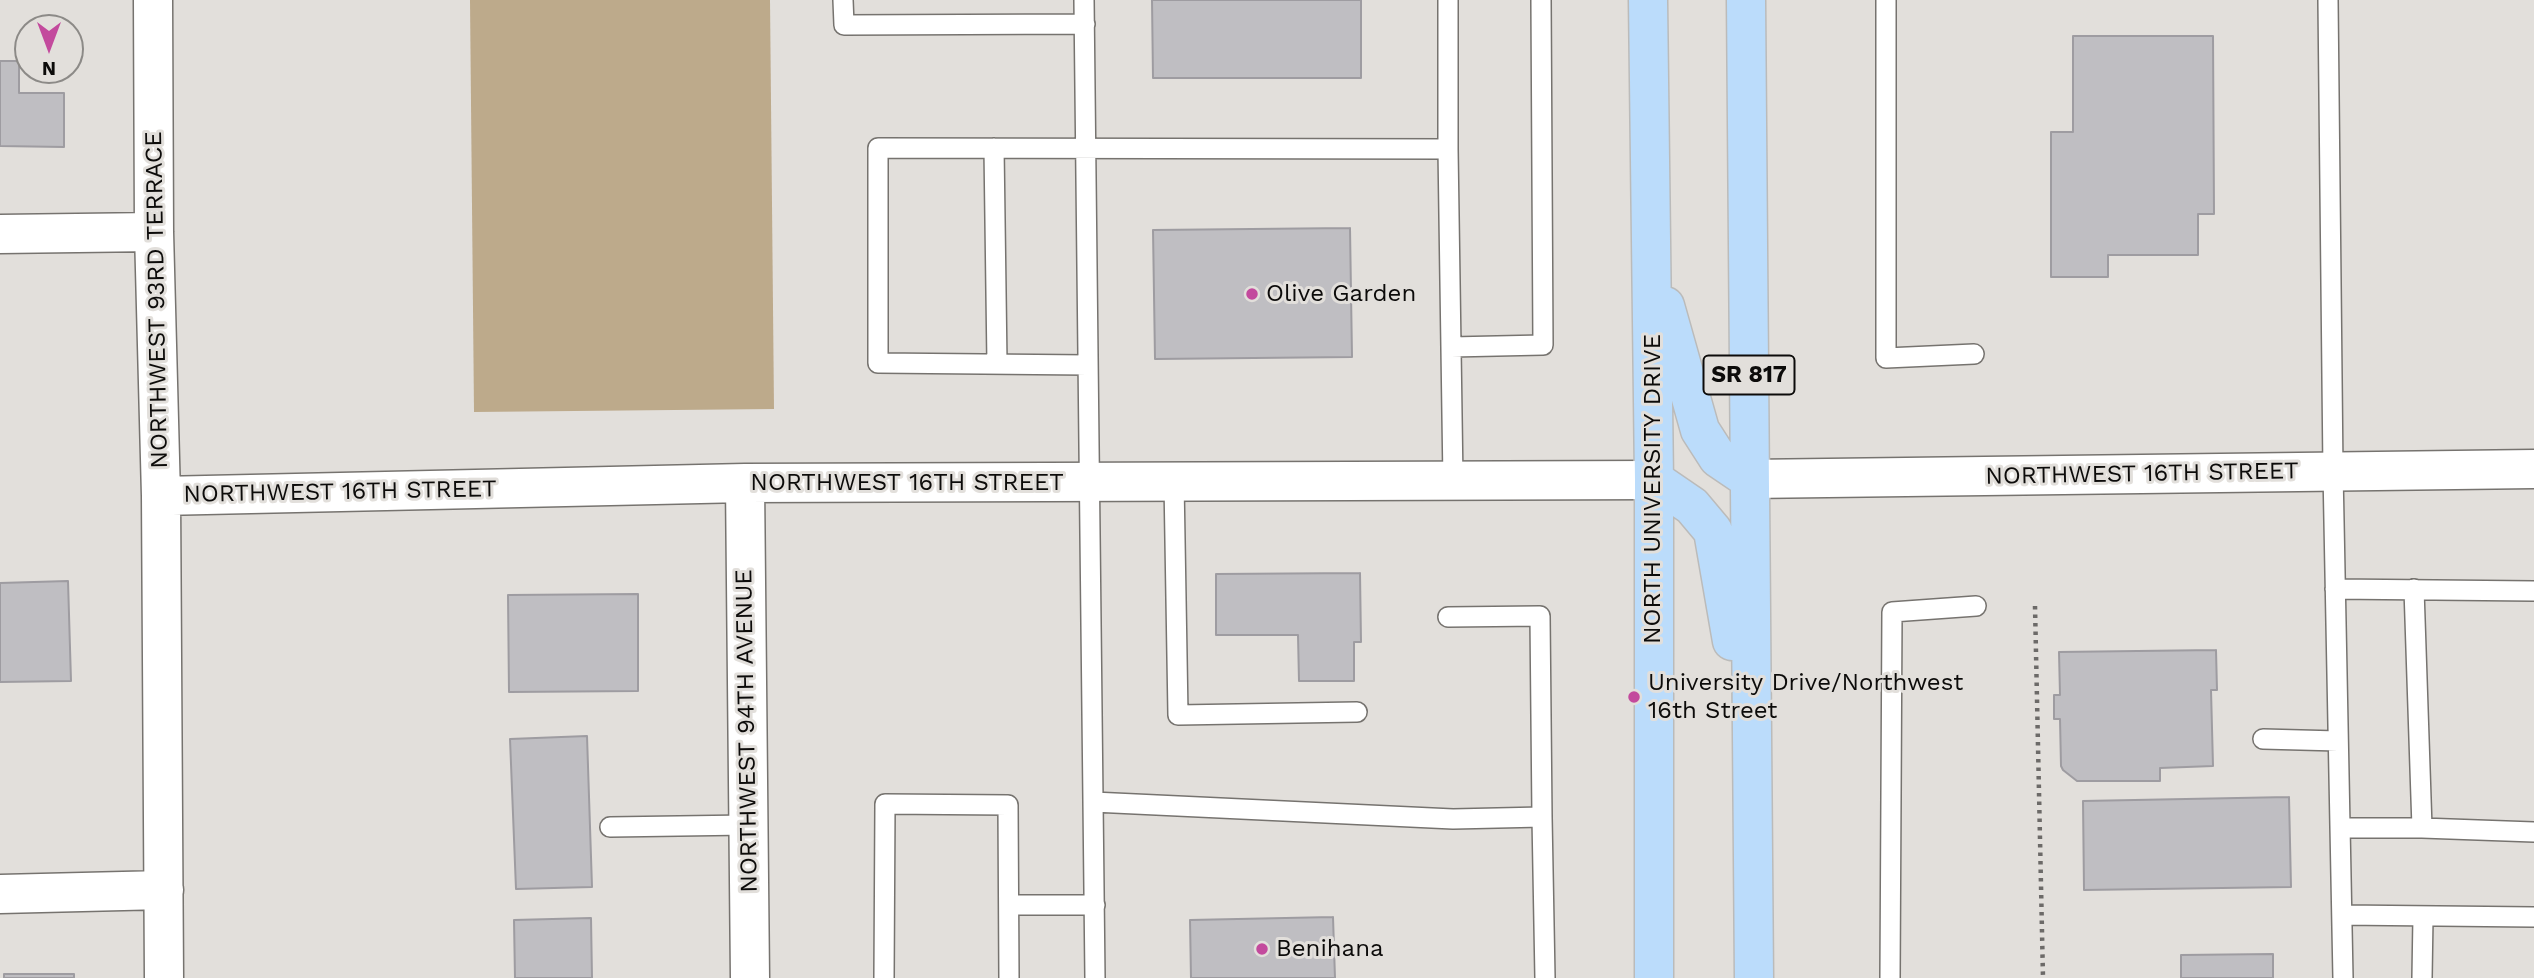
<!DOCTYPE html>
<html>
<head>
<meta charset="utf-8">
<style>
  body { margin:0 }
  #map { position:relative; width:2534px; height:978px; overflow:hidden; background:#e2dfdb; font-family:"Work Sans",sans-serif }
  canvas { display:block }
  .north { position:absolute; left:14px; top:14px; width:70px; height:70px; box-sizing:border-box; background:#e2dfdb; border:2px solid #8c8a87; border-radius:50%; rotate:180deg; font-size:19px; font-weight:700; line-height:28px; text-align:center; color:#0c0b0a }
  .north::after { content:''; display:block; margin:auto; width:24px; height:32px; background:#c34a9d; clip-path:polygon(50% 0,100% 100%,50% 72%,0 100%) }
</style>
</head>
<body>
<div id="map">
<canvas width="2534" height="978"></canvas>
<div class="north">N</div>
</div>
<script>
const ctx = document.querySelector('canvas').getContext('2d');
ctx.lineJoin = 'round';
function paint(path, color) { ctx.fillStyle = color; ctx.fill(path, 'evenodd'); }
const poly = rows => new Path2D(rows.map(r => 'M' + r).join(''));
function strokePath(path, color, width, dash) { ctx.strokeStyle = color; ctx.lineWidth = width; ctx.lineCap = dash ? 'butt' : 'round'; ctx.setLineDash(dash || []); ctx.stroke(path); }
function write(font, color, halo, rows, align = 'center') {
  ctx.font = font + ' "Work Sans",sans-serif'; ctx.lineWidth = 6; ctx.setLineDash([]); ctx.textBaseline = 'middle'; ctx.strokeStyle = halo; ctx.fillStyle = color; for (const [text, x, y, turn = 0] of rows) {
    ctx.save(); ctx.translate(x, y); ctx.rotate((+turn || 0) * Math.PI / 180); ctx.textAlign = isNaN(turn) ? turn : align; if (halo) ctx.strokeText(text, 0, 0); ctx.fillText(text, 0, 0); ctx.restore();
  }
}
paint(poly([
  [470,0,770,0,774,409,474,412]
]), '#bdaa8b');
const building = poly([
  [1152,0,1361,0,1361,78,1153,78,1152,0],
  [2073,36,2213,36,2214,214,2198,214,2198,255,2108,255,2108,277,2051,277,2051,132,2073,132,2073,36],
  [0,61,19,61,19,93,64,93,64,147,0,146,0,61],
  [1350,228,1352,357,1155,359,1153,230,1350,228],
  [1360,573,1361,642,1354,642,1354,681,1299,681,1298,635,1216,635,1216,574,1360,573],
  [68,581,71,681,0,682,0,583,68,581],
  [638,594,638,691,509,692,508,595,638,594],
  [2216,650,2217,690,2211,690,2213,766,2160,768,2160,781,2077,781,2063,770,2061,766,2060,719,2054,719,2054,695,2060,695,2059,652,2216,650],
  [587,736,592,887,516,889,510,739,587,736],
  [2289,797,2291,887,2084,890,2083,801,2289,797],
  [1333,917,1335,978,1191,978,1190,920,1333,917],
  [591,918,592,978,515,978,514,920,591,918],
  [2273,954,2273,978,2181,978,2181,955,2273,954],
  [4,974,74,974,74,978,4,978,4,974]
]);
paint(building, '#bfbec2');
strokePath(building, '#9e9ca1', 2);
const service = poly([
  [843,0,844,25,1085,24],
  [1084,0,1095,978],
  [1448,0,1448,149,1453,481],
  [1886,0,1886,358,1974,354],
  [2328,0,2333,471,2343,978],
  [994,148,997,364],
  [1451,347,1543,345,1541,0],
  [1088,365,878,363,878,148,1448,149],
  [1174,482,1178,715,1357,712],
  [2335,589,2534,591],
  [2414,589,2422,828],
  [1448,617,1540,616,1542,817],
  [2263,739,2338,741],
  [1093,802,1453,819,1542,817,1545,978],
  [610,827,748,825],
  [2340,828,2422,828,2534,832],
  [1010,905,1095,905],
  [2342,915,2534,917],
  [884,978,885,804,1008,805,1009,978],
  [1890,978,1892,612,1976,606],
  [2422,978,2423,917]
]);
const minor = poly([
  [153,0,154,232,161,496,164,978],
  [0,234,154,232],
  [1749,479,2534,469],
  [745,483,750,978],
  [161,496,745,483,1654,480],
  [0,894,164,890]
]);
const primary = poly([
  [1648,0,1654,480,1654,978],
  [1746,0,1754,978],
  [1665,306,1700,430,1718,458,1749,479],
  [1654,480,1692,506,1713,531,1732,641]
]);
strokePath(service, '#76736f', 22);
strokePath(minor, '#76736f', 41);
strokePath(primary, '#bbbbba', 41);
strokePath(poly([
  [2035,606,2043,978]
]), '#6c6a68', 4.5, [3.5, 5]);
strokePath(service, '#fff', 19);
strokePath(minor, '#fff', 38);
strokePath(primary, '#bbdcfb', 38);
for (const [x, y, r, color] of [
  [1252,294,7,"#c34a9d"],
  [1634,697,7,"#c34a9d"],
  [1262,949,7,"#c34a9d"]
]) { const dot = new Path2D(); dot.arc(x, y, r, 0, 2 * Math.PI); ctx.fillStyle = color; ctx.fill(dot); strokePath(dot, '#e2dfdb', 2.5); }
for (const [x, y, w] of [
  [1749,375,91]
]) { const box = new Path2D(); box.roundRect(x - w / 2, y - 19.5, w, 39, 5); ctx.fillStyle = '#e2dfdb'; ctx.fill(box); strokePath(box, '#0c0b0a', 2); }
write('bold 23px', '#0c0b0a', null, [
  ["SR 817",1749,375]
]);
write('24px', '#0c0b0a', '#e2dfdb', [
  ["Olive Garden",1266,294],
  ["University Drive/Northwest",1648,683],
  ["16th Street",1648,711],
  ["Benihana",1276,949]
], 'left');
write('24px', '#0c0b0a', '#e2dfdb', [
  ["NORTHWEST 93RD TERRACE",157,300,-91],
  ["NORTHWEST 16TH STREET",2142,474,-1],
  ["NORTHWEST 16TH STREET",907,483],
  ["NORTH UNIVERSITY DRIVE",1653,489,-90],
  ["NORTHWEST 16TH STREET",340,492,-1],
  ["NORTHWEST 94TH AVENUE",747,731,-91]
]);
</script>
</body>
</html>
